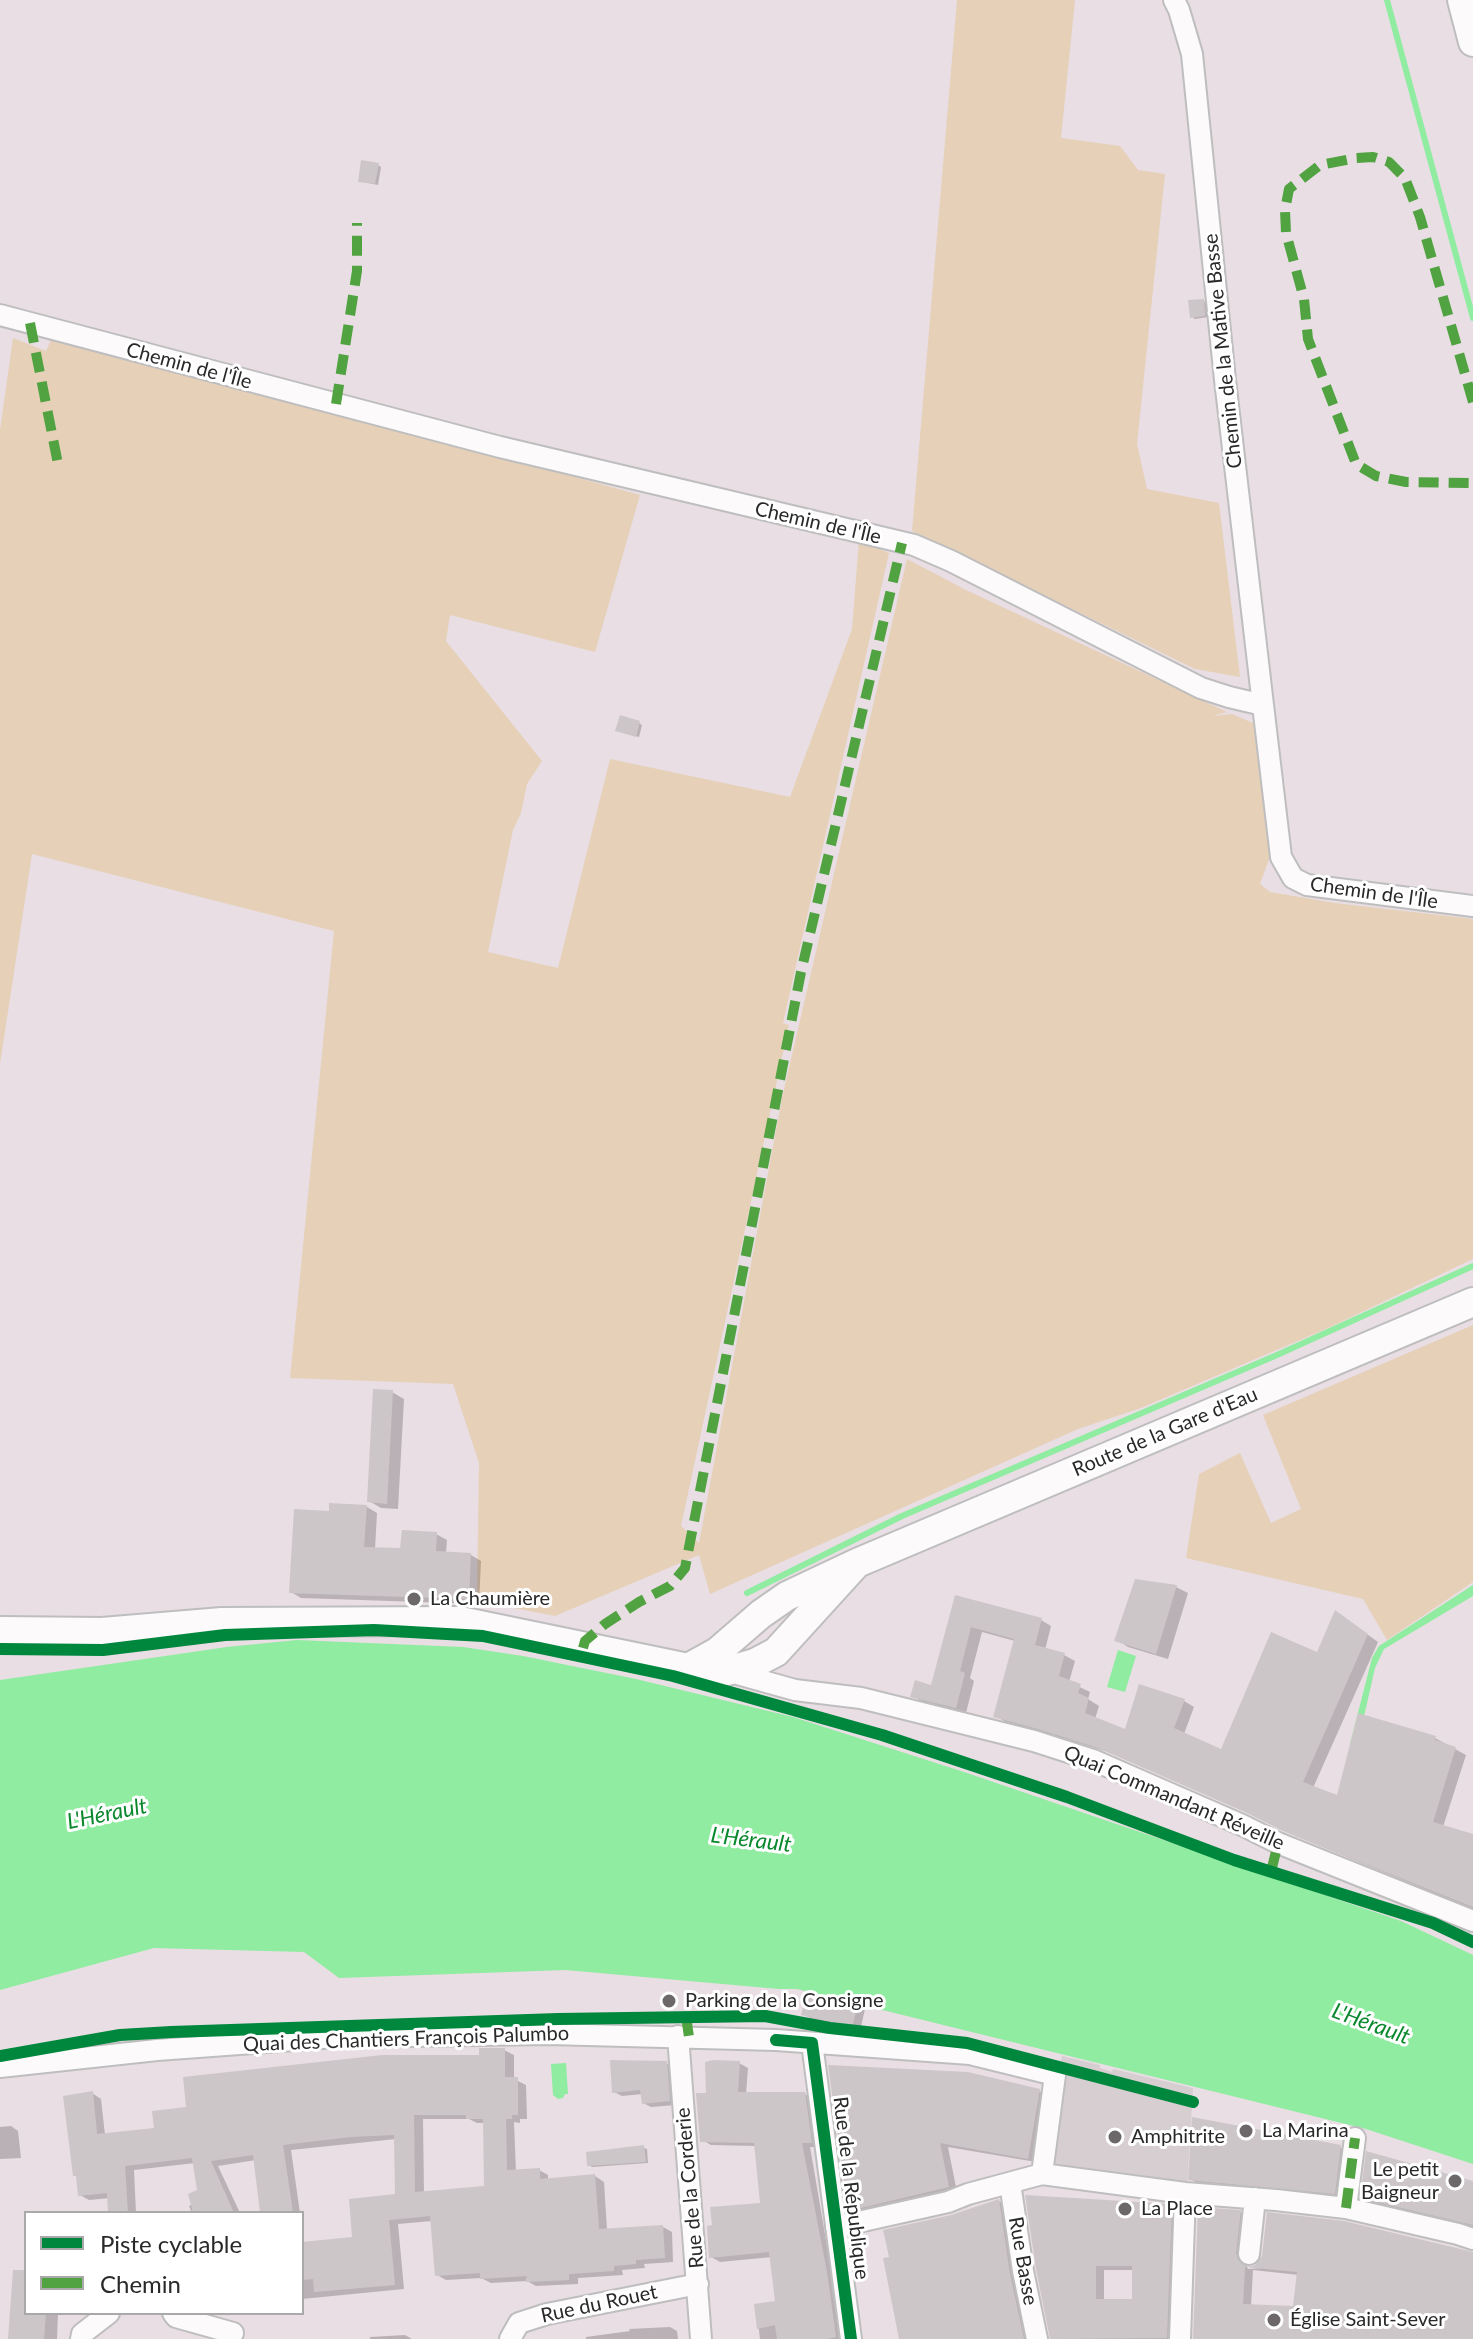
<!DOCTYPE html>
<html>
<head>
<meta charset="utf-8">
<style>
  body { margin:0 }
  #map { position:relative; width:1473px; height:2339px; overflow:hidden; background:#e8dee3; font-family:Lato,sans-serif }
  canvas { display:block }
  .legend { position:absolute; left:24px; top:2211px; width:280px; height:104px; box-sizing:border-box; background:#fff; border:2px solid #a9a9a9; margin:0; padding:10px 14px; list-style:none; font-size:24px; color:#292929 }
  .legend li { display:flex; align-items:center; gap:16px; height:40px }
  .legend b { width:40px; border:2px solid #a9a9a9 }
</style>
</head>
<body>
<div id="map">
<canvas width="1473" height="2339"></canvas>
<ul class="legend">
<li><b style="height:10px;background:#00873e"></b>Piste cyclable</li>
<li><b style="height:10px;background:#51a342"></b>Chemin</li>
</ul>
</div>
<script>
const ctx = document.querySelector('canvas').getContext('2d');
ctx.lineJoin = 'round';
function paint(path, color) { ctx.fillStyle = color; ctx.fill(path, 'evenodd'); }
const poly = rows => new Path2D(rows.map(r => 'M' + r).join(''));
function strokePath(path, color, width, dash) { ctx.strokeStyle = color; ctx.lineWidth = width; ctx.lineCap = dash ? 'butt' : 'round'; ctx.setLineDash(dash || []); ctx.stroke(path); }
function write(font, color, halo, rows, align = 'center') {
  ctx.font = font + ' Lato,sans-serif'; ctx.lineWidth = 6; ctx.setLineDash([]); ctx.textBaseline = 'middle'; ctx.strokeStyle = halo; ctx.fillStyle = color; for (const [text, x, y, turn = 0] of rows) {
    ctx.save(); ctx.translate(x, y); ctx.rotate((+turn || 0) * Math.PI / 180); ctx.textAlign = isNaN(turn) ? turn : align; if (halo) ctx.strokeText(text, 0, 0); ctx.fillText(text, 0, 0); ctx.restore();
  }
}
paint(poly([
  [957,0,1075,0,1061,138,1120,146,1138,170,1165,174,1137,444,1147,489,1219,503,1240,677,1195,669,912,531],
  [13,338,46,351,52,338,203,374,640,495,595,652,450,615,446,641,542,761,527,784,521,813,513,830,488,952,558,968,610,759,790,797,852,629,859,540,889,553,783,1023,789,1025,681,1526,699,1543,782,1098,907,559,966,590,1227,712,1212,716,1232,714,1253,723,1271,854,1260,884,1270,892,1335,903,1473,919,1473,1259,1328,1328,1141,1408,1078,1429,710,1594,699,1555,555,1616,477,1601,479,1463,453,1384,290,1378,334,931,32,854,0,1064,0,430],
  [1473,1325,1473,1582,1387,1640,1363,1599,1186,1558,1199,1474,1240,1453,1271,1523,1301,1509,1263,1415]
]), '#e6d0b8');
paint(poly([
  [1062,2056,1100,2065,1100,2068,1112,2072,1113,2069,1193,2088,1187,2189,1046,2171]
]), '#d7ced1');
paint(poly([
  [1473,1585,1473,1596,1384,1649,1375,1668,1357,1747,1350,1744,1372,1658,1379,1646],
  [297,1640,463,1647,523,1656,636,1679,793,1717,964,1772,1401,1921,1473,1955,1473,2164,1366,2129,797,1989,779,1989,565,1970,339,1978,304,1952,154,1948,0,1990,0,1680,227,1647],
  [1118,1650,1136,1656,1125,1692,1107,1687],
  [566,2063,568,2094,565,2094,563,2098,558,2099,553,2095,551,2064]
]), '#8feca0');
paint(poly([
  [378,165,381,167,378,185,363,182],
  [1203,301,1206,302,1208,317,1195,319,1192,317],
  [639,723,642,725,639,737,621,732],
  [392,1392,404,1399,398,1509,381,1508,369,1501],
  [367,1507,377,1513,375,1549,402,1550,436,1534,447,1540,446,1553,471,1555,481,1561,479,1604,301,1598,291,1592,330,1513],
  [1176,1587,1188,1593,1168,1659,1128,1647,1117,1640],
  [957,1597,1041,1620,1051,1626,1045,1650,1064,1655,1075,1661,1069,1682,1090,1692,1088,1699,1099,1706,1095,1719,1126,1732,1184,1701,1194,1707,1184,1734,1222,1751,1318,1655,1346,1619,1378,1642,1313,1788,1338,1798,1435,1738,1466,1755,1443,1827,1473,1836,1473,1909,1296,1836,1260,1818,1111,1753,1050,1734,1006,1722,995,1716,1015,1641,982,1632,970,1678,974,1681,966,1713,923,1702,912,1696,933,1687],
  [857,2005,865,2009,860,2031,810,2018,803,2014],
  [504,2050,514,2055,514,2079,526,2085,527,2119,520,2119,520,2123,514,2122,516,2172,539,2170,548,2175,548,2180,595,2176,604,2182,607,2230,663,2227,672,2232,673,2262,644,2264,645,2268,622,2270,623,2275,578,2278,578,2284,536,2286,527,2281,491,2283,481,2278,446,2280,437,2275,432,2221,398,2224,404,2289,302,2299,302,2226,304,2243,354,2238,397,2196,396,2139,291,2150,300,2213,263,2213,256,2160,218,2166,240,2213,192,2213,189,2206,193,2204,200,2191,195,2163,134,2170,136,2213,110,2213,110,2198,89,2200,80,2195,92,2093,101,2099,105,2135,157,2130,482,2057],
  [423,2119,469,2119,477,2123,485,2123,486,2187,424,2194],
  [666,2063,674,2068,676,2105,651,2107,643,2103,643,2094,622,2096,614,2092],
  [739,2063,748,2068,746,2094,805,2094,814,2100,820,2147,810,2147,843,2339,760,2339,756,2305,777,2303,772,2257,720,2262,711,2257,762,2205,757,2146,711,2145,702,2140,708,2095],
  [830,2067,1039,2091,1048,2096,1036,2162,948,2147,957,2192,858,2215,849,2210],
  [11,2126,18,2131,21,2158,0,2159,0,2127],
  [1340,2147,1350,2153,1344,2198,1199,2184,1190,2179],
  [644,2148,647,2149,648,2163,592,2167,589,2165],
  [1473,2183,1473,2227,1371,2202,1363,2197],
  [999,2201,1008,2206,1031,2339,901,2339,951,2217],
  [1171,2206,1180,2211,1175,2339,1051,2339,1038,2268],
  [1104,2270,1134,2270,1134,2301,1104,2301],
  [1240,2212,1249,2217,1244,2259,1248,2269,1473,2253,1473,2339,1195,2339],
  [1253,2270,1299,2275,1295,2308,1251,2306],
  [26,2300,26,2313,58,2313,57,2339,11,2339],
  [670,2327,677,2331,678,2339,586,2339,586,2337,630,2331,629,2329],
  [405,2335,412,2339,370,2339,370,2337]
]), '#0003');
strokePath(poly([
  [1387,0,1473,318],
  [747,1593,902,1516,1277,1355,1473,1266]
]), '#8feca0', 6);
paint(poly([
  [361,160,379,163,375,184,358,182],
  [1204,299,1205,316,1190,318,1188,300],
  [620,715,640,721,636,737,615,731],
  [373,1389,393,1390,387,1504,367,1502],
  [329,1503,367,1505,364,1547,400,1548,402,1530,437,1532,436,1551,471,1553,469,1599,289,1593,294,1509,329,1511],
  [1135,1579,1177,1585,1156,1654,1114,1641],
  [955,1595,1042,1618,1035,1645,1065,1653,1059,1676,1081,1684,1078,1693,1089,1698,1085,1713,1125,1729,1139,1684,1185,1699,1174,1728,1221,1749,1271,1632,1317,1652,1335,1610,1368,1634,1303,1782,1337,1795,1358,1713,1436,1736,1435,1740,1456,1747,1433,1822,1473,1834,1473,1907,1283,1831,1247,1813,1098,1748,1038,1729,993,1717,1014,1639,971,1627,960,1671,965,1673,956,1708,910,1697,915,1680,931,1685],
  [807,1992,858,2003,852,2028,801,2015],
  [479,2048,505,2048,505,2077,518,2077,518,2115,512,2115,512,2119,506,2119,507,2170,540,2168,540,2179,595,2174,599,2229,663,2225,665,2258,636,2260,636,2264,614,2266,614,2271,569,2274,569,2280,525,2282,527,2276,480,2279,480,2273,435,2276,430,2216,389,2220,395,2285,314,2292,313,2279,302,2280,302,2242,352,2237,349,2199,395,2194,394,2135,350,2137,283,2145,293,2213,260,2213,253,2155,211,2161,234,2213,193,2213,188,2194,197,2190,192,2158,125,2166,128,2213,108,2213,107,2193,78,2196,76,2176,73,2176,63,2096,93,2091,97,2134,154,2128,152,2111,186,2107,183,2077,382,2055,479,2055],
  [414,2115,466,2115,466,2119,483,2119,484,2186,415,2192],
  [610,2060,667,2061,670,2101,642,2104,640,2090,612,2093],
  [713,2060,740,2061,738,2092,805,2092,812,2143,802,2143,827,2272,836,2337,827,2339,777,2339,775,2325,757,2329,754,2304,775,2301,769,2252,709,2258,707,2226,712,2225,710,2207,760,2203,754,2143,700,2142,696,2093,706,2093,705,2062],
  [828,2065,968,2072,1040,2089,1028,2159,940,2143,949,2187,848,2211],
  [1192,2117,1341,2145,1335,2194,1188,2180],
  [644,2145,646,2162,587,2166,586,2152],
  [1366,2151,1473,2181,1473,2225,1360,2198],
  [1025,2195,1172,2204,1167,2338,1050,2339,1036,2269],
  [1096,2266,1132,2266,1132,2299,1096,2299],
  [999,2199,1010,2274,1024,2339,899,2339,883,2258,889,2257,883,2230,951,2215],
  [1198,2207,1241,2210,1236,2253,1238,2260,1247,2267,1255,2265,1262,2256,1267,2212,1344,2221,1473,2252,1473,2339,1193,2339],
  [1245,2267,1297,2272,1293,2306,1243,2304],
  [13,2270,26,2270,26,2313,46,2313,44,2339,8,2339]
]), '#cdc6c9');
const street = poly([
  [1174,0,1179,10,1192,54,1225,380,1263,705],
  [0,315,500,447,914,545,951,561,1201,688,1229,697,1263,705,1281,857,1293,878,1307,885,1473,906],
  [727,1671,795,1690,861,1698,1034,1741,1093,1760,1242,1825,1278,1843,1473,1921],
  [678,2036,701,2339],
  [812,2043,851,2339],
  [0,2067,157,2050,336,2037,549,2034,776,2040,970,2054,1055,2075,1042,2174,1185,2193,1276,2200,1346,2208,1458,2234,1473,2239],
  [1010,2183,1023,2271,1037,2339],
  [1346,2208,1355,2138],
  [836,2227,948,2202,968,2194,1042,2174],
  [1249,2254,1255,2198],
  [173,2313,176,2317,233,2333],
  [81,2339,82,2334,109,2313],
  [510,2339,519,2323,547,2314,698,2284],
  [1180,2339,1185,2193]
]);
const secondary = poly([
  [1462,0,1473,42],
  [0,1631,102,1632,222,1622,460,1621,688,1668,727,1671,755,1663,776,1652,857,1563],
  [688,1668,717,1652,761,1614,787,1596,857,1563,1473,1302]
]);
strokePath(street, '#bfbebf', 24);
strokePath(secondary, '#bfbebf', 32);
strokePath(street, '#fcfafb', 20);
strokePath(secondary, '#fcfafb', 28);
strokePath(poly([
  [30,323,59,469],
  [1473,402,1420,217,1405,178,1389,162,1373,157,1356,158,1320,165,1289,189,1285,210,1286,233,1304,299,1308,339,1356,464,1376,476,1406,482,1473,483],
  [336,404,357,271,357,223],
  [583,1648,585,1641,605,1624,639,1602,670,1586,685,1568,801,972,902,543],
  [1271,1872,1278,1843],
  [686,2016,689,2037],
  [1346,2208,1355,2138]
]), '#51a342', 10, [20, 10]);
strokePath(poly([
  [0,1649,103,1650,225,1635,374,1630,483,1636,673,1676,882,1735,1067,1797,1234,1860,1433,1923,1473,1942],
  [776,2040,812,2043,851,2339],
  [0,2056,120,2035,171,2032,558,2019,765,2016,830,2028,967,2043,1193,2102]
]), '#00873e', 12);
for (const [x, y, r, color] of [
  [414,1599,8,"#6c686a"],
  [669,2001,8,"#6c686a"],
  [1246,2131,8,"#6c686a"],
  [1115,2137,8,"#6c686a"],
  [1455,2181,8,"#6c686a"],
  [1125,2209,8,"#6c686a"],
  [1274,2320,8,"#6c686a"]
]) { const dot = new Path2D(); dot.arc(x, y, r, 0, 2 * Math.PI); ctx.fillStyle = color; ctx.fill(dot); strokePath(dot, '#fff', 3); }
write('20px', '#292929', '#fff', [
  ["Chemin de la Mative Basse",1223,351,-96],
  ["Chemin de l'Île",189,366,15],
  ["Chemin de l'Île",818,523,13],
  ["Chemin de l'Île",1374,893,8],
  ["Route de la Gare d'Eau",1165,1432,-23],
  ["Quai Commandant Réveille",1174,1798,23],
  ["Quai des Chantiers François Palumbo",406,2039,-2],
  ["Rue de la Corderie",690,2188,-95],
  ["Rue de la République",851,2188,83],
  ["Rue Basse",1023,2261,80],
  ["Rue du Rouet",599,2304,-12]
]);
write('20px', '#292929', '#fff', [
  ["La Chaumière",430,1599],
  ["Parking de la Consigne",685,2001],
  ["La Marina",1262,2131],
  ["Amphitrite",1131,2137],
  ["Le petit",1439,2170,"right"],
  ["Baigneur",1439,2193,"right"],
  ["La Place",1141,2209],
  ["Église Saint-Sever",1290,2320]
], 'left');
write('italic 22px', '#0a882d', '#fff', [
  ["L'Hérault",107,1814,-12],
  ["L'Hérault",751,1840,7],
  ["L'Hérault",1371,2024,20]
]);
</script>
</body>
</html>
